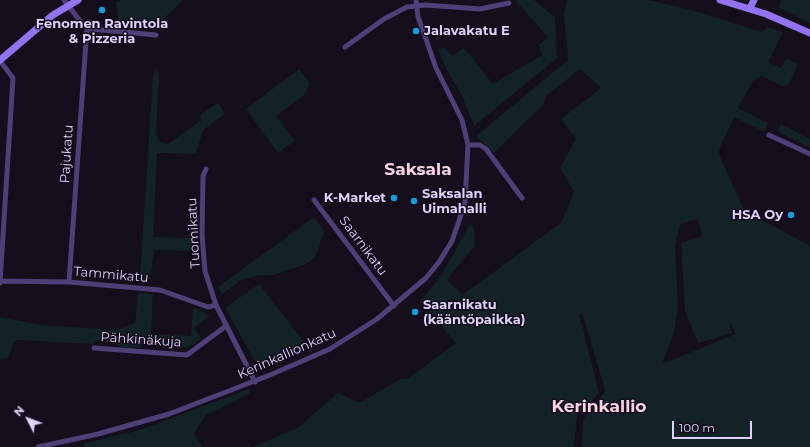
<!DOCTYPE html>
<html>
<head>
<meta charset="utf-8">
<style>
  body { margin:0 }
  #map { position:relative; width:810px; height:447px; overflow:hidden; background:#140e1d; font-family:Montserrat,sans-serif }
  canvas { display:block }
  .north { position:absolute; left:8px; top:399px; width:40px; height:40px; -webkit-text-stroke:3px #140e1d; paint-order:stroke; rotate:312deg; font-size:11px; font-weight:700; line-height:16px; text-align:center; color:#dfd0f9 }
  .north::after { content:''; display:block; margin:auto; width:14px; height:18px; background:#dfd0f9; clip-path:polygon(50% 0,100% 100%,50% 72%,0 100%) }
  .scale { position:absolute; left:672px; top:421px; width:80px; height:18px; box-sizing:border-box; border:2px solid #dfd0f9; border-top:0; padding-left:5px; font-size:12px; line-height:14px; white-space:nowrap; color:#dfd0f9; -webkit-text-stroke:3px #140e1d; paint-order:stroke }
</style>
</head>
<body>
<div id="map">
<canvas width="810" height="447"></canvas>
<div class="north">N</div>
<div class="scale">100 m</div>
</div>
<script>
const ctx = document.querySelector('canvas').getContext('2d');
ctx.lineJoin = 'round';
function paint(path, color) { ctx.fillStyle = color; ctx.fill(path, 'evenodd'); }
const poly = rows => new Path2D(rows.map(r => 'M' + r).join(''));
function strokePath(path, color, width, dash) { ctx.strokeStyle = color; ctx.lineWidth = width; ctx.lineCap = dash ? 'butt' : 'round'; ctx.setLineDash(dash || []); ctx.stroke(path); }
function write(font, color, halo, rows, align = 'center') {
  ctx.font = font + ' Montserrat,sans-serif'; ctx.lineWidth = 3; ctx.setLineDash([]); ctx.textBaseline = 'middle'; ctx.strokeStyle = halo; ctx.fillStyle = color; for (const [text, x, y, turn = 0] of rows) {
    ctx.save(); ctx.translate(x, y); ctx.rotate((+turn || 0) * Math.PI / 180); ctx.textAlign = isNaN(turn) ? turn : align; if (halo) ctx.strokeText(text, 0, 0); ctx.fillText(text, 0, 0); ctx.restore();
  }
}
paint(poly([
  [122,0,183,0,154,28,119,25,116,2],
  [517,0,534,0,555,17,557,58,474,126,461,94,445,67,438,49,444,47,452,56,464,48,493,84,542,55,539,45,548,37,516,1],
  [567,0,648,0,695,11,762,32,767,27,783,32,768,62,781,68,787,58,798,64,790,82,786,86,782,86,762,76,764,70,761,76,753,81,738,108,768,123,764,132,734,117,718,152,744,210,810,246,810,447,582,447,583,422,586,414,602,396,605,390,583,315,579,314,599,393,577,415,574,447,253,447,299,427,338,393,359,403,402,378,407,379,456,343,420,301,441,276,470,224,474,228,475,246,447,279,462,295,561,223,574,192,560,168,576,139,561,119,601,88,580,69,546,96,543,105,494,153,476,136,568,60,564,14],
  [698,219,702,236,681,243,685,311,698,343,732,333,727,316,736,334,662,364,674,333,678,306,675,246,680,224],
  [781,0,810,0,810,23,779,8],
  [299,69,310,83,304,95,276,116,295,141,278,153,246,109],
  [157,70,159,74,156,133,159,141,168,144,201,120,200,115,218,103,225,114,203,130,196,154,157,153,153,237,196,238,196,251,154,250,150,279,140,279,153,74],
  [781,124,810,139,810,148,781,133,778,130],
  [314,217,324,231,315,258,306,264,273,275,260,275,241,280,222,294,218,287],
  [259,284,305,343,266,366,259,368,225,308],
  [138,293,153,294,151,334,191,336,193,307,210,316,194,328,202,339,188,347,164,348,153,344,145,343,139,348,122,347,106,340,96,340,94,344,17,340,14,342,8,357,0,360,0,317,41,325,117,330,135,323],
  [249,389,250,393,206,415,194,433,202,447,85,447,82,444,140,430]
]), '#122226');
strokePath(poly([
  [64,0,80,21,91,29,156,35],
  [345,47,384,19,407,7,425,5,480,9,509,3],
  [0,61,13,78,0,283],
  [769,135,810,154],
  [468,145,480,145,486,149,522,198],
  [206,169,203,176,202,235,205,271,216,305,255,382],
  [314,200,394,306],
  [1,281,69,282,160,290,208,307,216,305],
  [69,282,87,27],
  [94,348,187,355,226,326],
  [38,447,98,434,169,414,270,375,330,349,377,319,426,278,439,262,452,241,459,221,465,202,468,145,462,120,436,68,426,39,418,17,416,0]
]), '#4e3f76', 5);
strokePath(poly([
  [720,0,766,14,810,33],
  [750,8,754,0],
  [0,60,53,15,78,0]
]), '#9373ed', 7);
for (const [x, y, r, color] of [
  [102,10,4,"#1b9ada"],
  [416,31,4,"#1b9ada"],
  [394,198,4,"#1b9ada"],
  [414,201,4,"#1b9ada"],
  [791,215,4,"#1b9ada"],
  [415,312,4,"#1b9ada"]
]) { const dot = new Path2D(); dot.arc(x, y, r, 0, 2 * Math.PI); ctx.fillStyle = color; ctx.fill(dot); strokePath(dot, '#140e1d', 1.5); }
write('bold 13px', '#dfd0f9', '#140e1d', [
  ["Fenomen Ravintola",102,24,"center"],
  ["& Pizzeria",102,39,"center"],
  ["Jalavakatu E",424,31],
  ["Saksalan",422,194],
  ["Uimahalli",422,209],
  ["K-Market",386,198,"right"],
  ["HSA Oy",783,215,"right"],
  ["Saarnikatu",423,305],
  ["(kääntöpaikka)",423,320]
], 'left');
write('13px', '#dfd0f9', '#140e1d', [
  ["Pajukatu",67,154,-86],
  ["Tuomikatu",194,233,-93],
  ["Saarnikatu",363,246,53],
  ["Tammikatu",111,275,5],
  ["Pähkinäkuja",141,340,4],
  ["Kerinkallionkatu",287,354,-24]
]);
write('bold 17px', '#f9d2e2', '#140e1d', [
  ["Saksala",418,170],
  ["Kerinkallio",599,407]
]);
</script>
</body>
</html>
